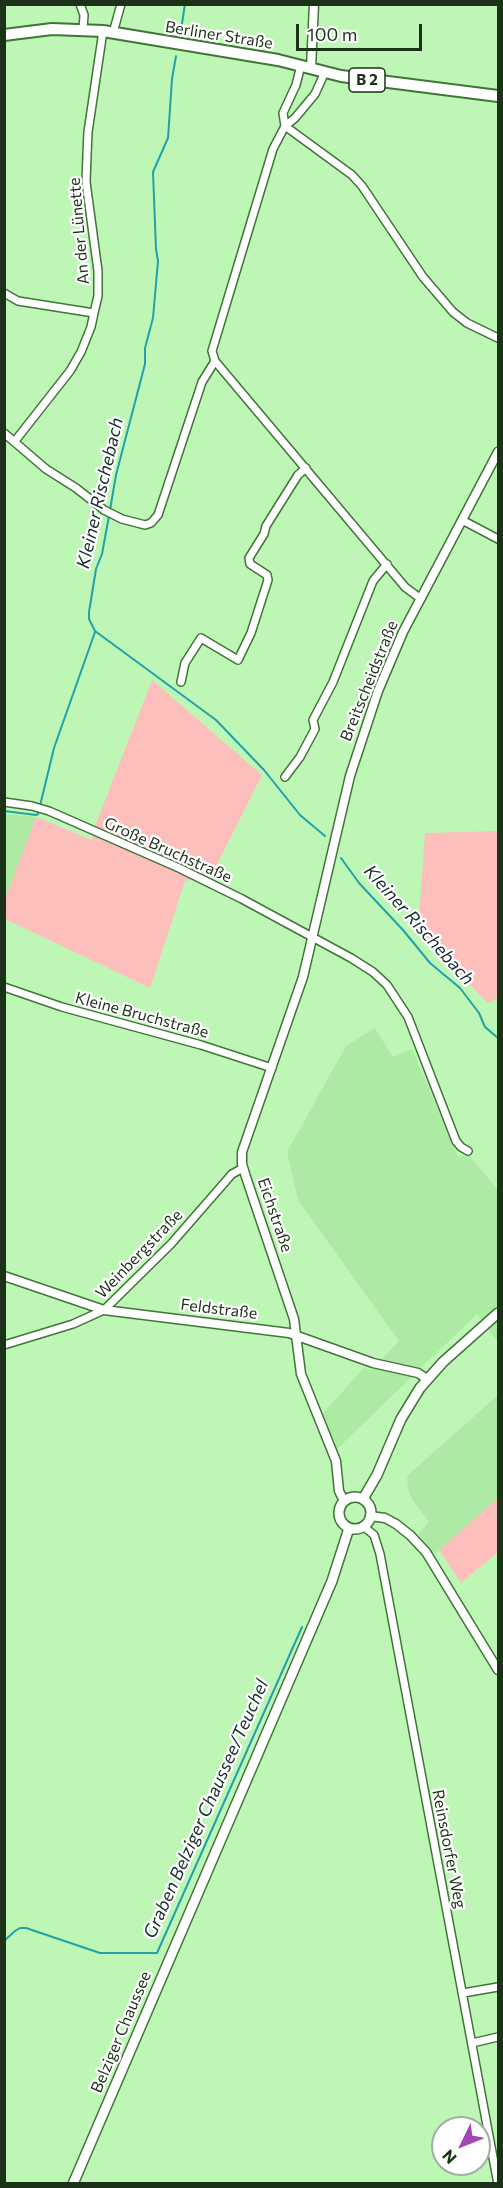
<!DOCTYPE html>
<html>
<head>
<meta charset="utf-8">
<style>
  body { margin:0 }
  #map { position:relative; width:503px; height:2188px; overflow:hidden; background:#bef7b5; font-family:Commissioner,sans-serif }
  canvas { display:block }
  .frame { position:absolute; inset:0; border:6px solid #1c3218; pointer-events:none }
  .north { position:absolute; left:431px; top:2116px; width:60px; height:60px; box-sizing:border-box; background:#fff; border:2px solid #a4ada3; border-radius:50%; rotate:227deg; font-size:16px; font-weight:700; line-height:24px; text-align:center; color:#1c3218 }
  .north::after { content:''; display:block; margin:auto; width:21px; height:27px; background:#a247b3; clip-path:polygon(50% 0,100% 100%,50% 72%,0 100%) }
  .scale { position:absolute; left:296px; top:24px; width:126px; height:27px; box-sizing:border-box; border:3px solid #1c3218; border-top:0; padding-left:8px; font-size:18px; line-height:21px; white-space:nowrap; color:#1c3218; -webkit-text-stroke:4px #fff; paint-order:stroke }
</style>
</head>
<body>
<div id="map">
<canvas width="503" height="2188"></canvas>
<div class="frame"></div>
<div class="north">N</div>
<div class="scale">100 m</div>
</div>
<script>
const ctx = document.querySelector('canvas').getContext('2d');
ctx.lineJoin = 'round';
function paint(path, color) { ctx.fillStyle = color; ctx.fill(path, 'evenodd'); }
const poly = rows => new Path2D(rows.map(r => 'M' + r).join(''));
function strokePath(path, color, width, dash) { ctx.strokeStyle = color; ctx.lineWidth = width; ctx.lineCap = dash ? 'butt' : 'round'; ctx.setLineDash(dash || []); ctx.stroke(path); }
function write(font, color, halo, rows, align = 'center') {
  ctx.font = font + ' Commissioner,sans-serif'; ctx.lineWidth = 4.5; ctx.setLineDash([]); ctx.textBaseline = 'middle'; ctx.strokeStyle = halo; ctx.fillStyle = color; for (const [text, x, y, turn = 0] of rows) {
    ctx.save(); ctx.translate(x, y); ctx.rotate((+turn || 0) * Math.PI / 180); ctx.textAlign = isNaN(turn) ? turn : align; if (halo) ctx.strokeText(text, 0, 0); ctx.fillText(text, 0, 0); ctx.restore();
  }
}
paint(poly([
  [5,814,36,817,5,902],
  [375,1028,393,1057,412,1049,458,1157,469,1155,498,1190,498,1342,477,1314,337,1449,323,1413,364,1368,371,1370,399,1341,298,1200,287,1152,346,1046],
  [498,1395,498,1498,435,1554,418,1534,429,1522,412,1499,408,1489,407,1476]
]), '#adeba4');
paint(poly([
  [152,680,262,775,211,876,185,881,150,988,5,919,4,902,36,817,92,840,95,826],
  [498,831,498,998,488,1003,418,932,425,833],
  [498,1498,498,1552,461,1583,439,1550]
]), '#fdbfbc');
strokePath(poly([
  [181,30,185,4],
  [110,510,116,475,145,364,145,348,153,318,158,261,156,249,153,172,168,138,172,79,176,56],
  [109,516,102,554,96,569,89,612,89,619,95,631,216,720,264,770,300,815,325,836],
  [4,811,36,815,38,814,54,748,95,632],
  [341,858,359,883,403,930,430,963,460,988,479,1013,485,1027,498,1038],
  [4,1941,15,1931,20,1928,26,1928,100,1953,157,1953,302,1627]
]), '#1fa2aa', 2);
const minor = poly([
  [80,4,84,15,83,29],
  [113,33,121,4],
  [325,72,315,94,295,118,285,126,273,149,212,351,215,361,405,587,421,599],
  [285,126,352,175,362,186,423,277,453,312,467,323,498,338],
  [285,126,283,113,296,85,301,65],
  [4,293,18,301,94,313],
  [4,433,46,469,76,488,104,510,122,519,145,525,151,523,158,515,202,382,215,361],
  [15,441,70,371,81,352,91,327,94,313,98,296,98,271,86,182,87,155,88,132,103,31],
  [462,520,498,539],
  [181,682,185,663,201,638,238,660,251,633,268,580,267,575,250,564,249,558,264,534,266,526,298,475,306,468],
  [285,777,300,757,315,729,313,720,333,682,373,581,387,564],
  [4,802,32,806,49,811,179,868,242,899,351,958,373,972,387,985,408,1017,456,1141,461,1147,468,1151],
  [4,987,62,1007,201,1045,272,1068],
  [4,1345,73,1324,104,1310,171,1244,232,1174,243,1168],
  [363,1526,374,1535,380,1554,498,2184],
  [463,1993,498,1987],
  [472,2043,498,2037]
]);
const tertiary = poly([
  [311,68,314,4],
  [4,1276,104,1310,289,1333,373,1363,418,1373,427,1379],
  [344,1501,339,1491,336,1461,301,1374,294,1319,246,1177,242,1164,242,1152,303,977,350,776,378,691,403,632,498,452],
  [370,1516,385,1518,396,1524,410,1535,426,1552,498,1670]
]);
const secondary = poly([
  '339 1513a16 16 0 1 1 32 0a16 16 0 1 1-32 0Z',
  [363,1499,377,1475,401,1419,420,1388,443,1362,498,1313],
  [73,2184,332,1581,349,1528]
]);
const primary = poly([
  [4,35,52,29,103,31,278,60,341,76,498,96]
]);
strokePath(minor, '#417439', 10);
strokePath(tertiary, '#417439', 11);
strokePath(secondary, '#417439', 12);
strokePath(primary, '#417439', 14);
strokePath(minor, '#fff', 7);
strokePath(tertiary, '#fff', 8);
strokePath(secondary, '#fff', 9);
strokePath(primary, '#fff', 10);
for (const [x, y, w] of [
  [367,80,36]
]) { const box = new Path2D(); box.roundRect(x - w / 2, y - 12, w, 24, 4.5); ctx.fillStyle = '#fff'; ctx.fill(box); strokePath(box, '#1c3218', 1.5); }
write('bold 15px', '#1c3218', null, [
  ["B 2",367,80]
]);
write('16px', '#1c3218', '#fff', [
  ["Berliner Straße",219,35,9],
  ["An der Lünette",79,231,-95],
  ["Breitscheidstraße",369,681,-68],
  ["Große Bruchstraße",168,850,24],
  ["Kleine Bruchstraße",142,1015,15],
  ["Eichstraße",275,1215,71],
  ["Weinbergstraße",139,1254,-46],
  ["Feldstraße",219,1309,7],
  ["Reinsdorfer Weg",449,1849,79],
  ["Belziger Chaussee",121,2032,-67]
]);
write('italic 18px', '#182d2f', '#fff', [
  ["Kleiner Rischebach",100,493,-77],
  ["Kleiner Rischebach",419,925,48],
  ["Graben Belziger Chaussee/Teuchel",206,1809,-66]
]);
</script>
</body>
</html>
